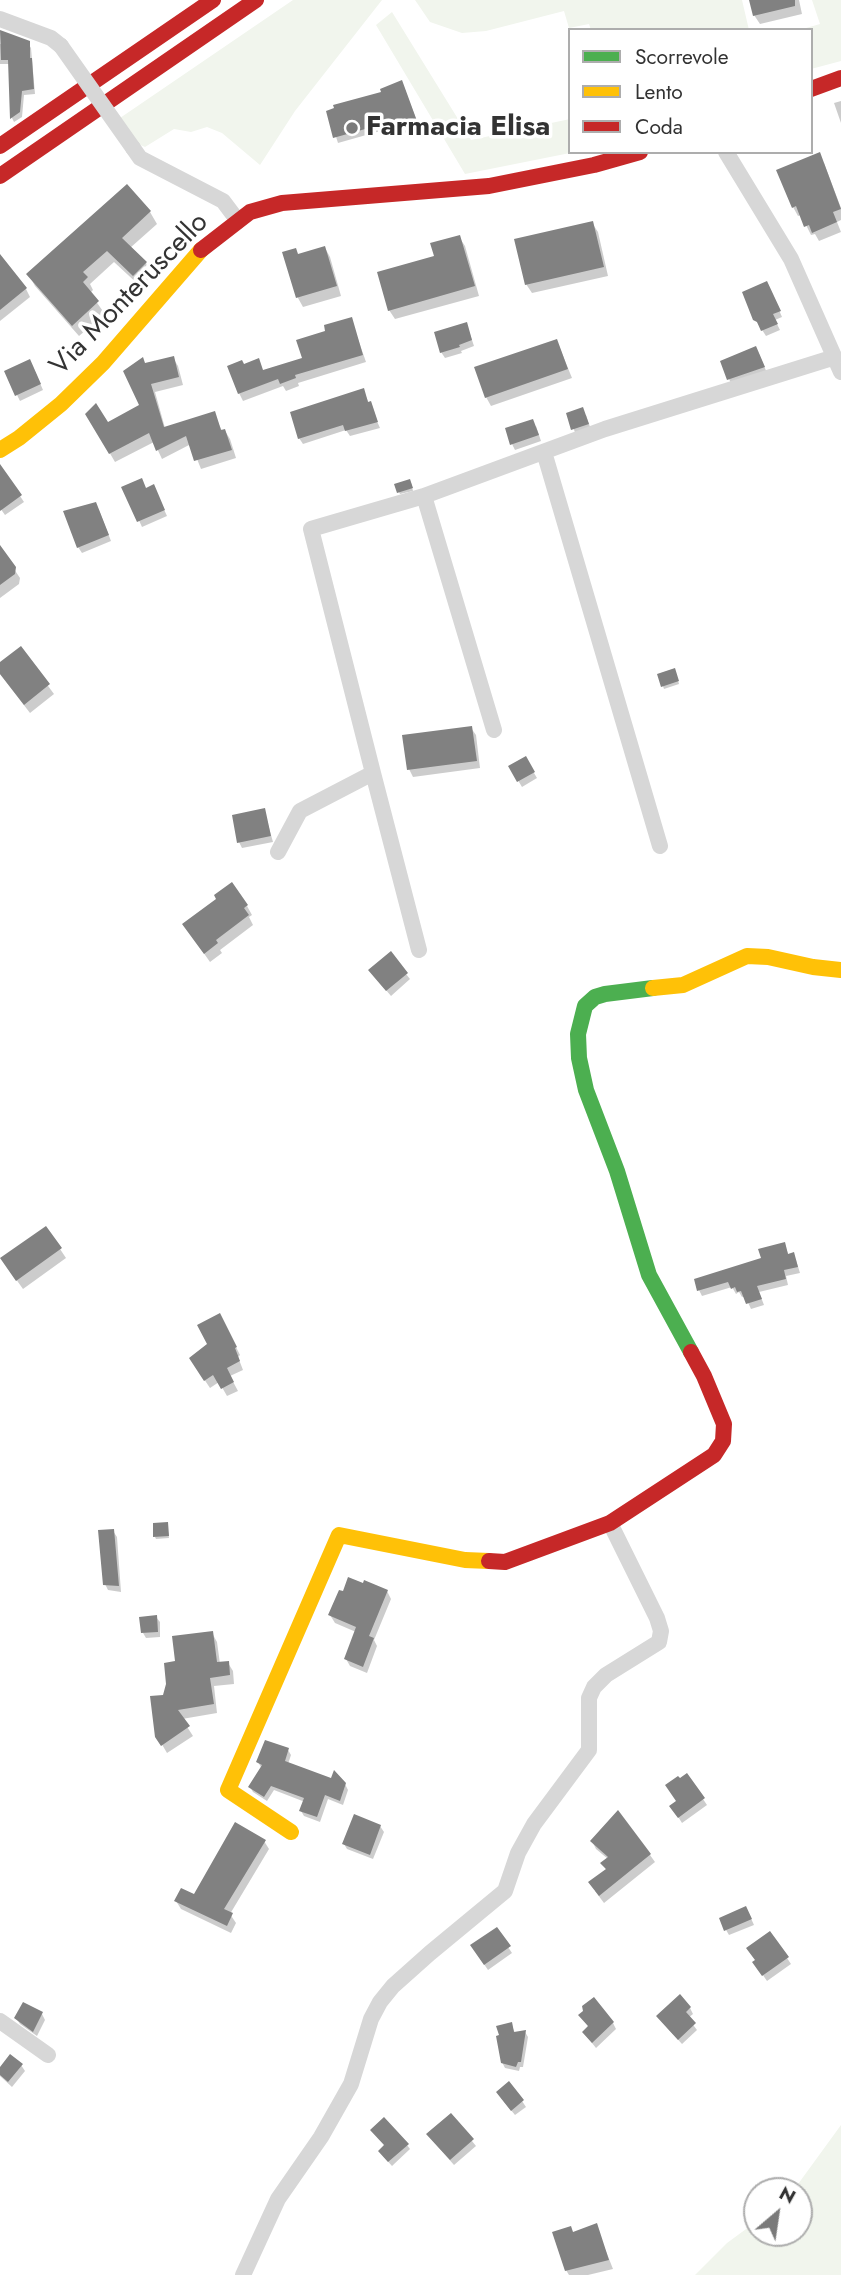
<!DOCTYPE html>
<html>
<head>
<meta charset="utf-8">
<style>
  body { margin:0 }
  #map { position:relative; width:841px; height:2275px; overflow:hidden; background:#fff; font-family:Jost,sans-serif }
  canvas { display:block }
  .legend { position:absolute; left:568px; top:28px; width:245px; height:126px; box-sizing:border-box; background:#fff; border:2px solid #adadad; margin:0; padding:9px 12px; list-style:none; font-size:21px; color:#333 }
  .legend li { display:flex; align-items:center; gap:14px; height:35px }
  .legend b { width:35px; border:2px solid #adadad }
  .north { position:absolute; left:743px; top:2177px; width:70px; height:70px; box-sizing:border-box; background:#fff; border:2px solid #adadad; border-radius:50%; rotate:29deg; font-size:19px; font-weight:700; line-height:28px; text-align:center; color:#333 }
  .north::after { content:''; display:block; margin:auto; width:24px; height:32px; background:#7a7a7a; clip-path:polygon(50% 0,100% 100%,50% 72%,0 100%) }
</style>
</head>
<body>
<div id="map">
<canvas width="841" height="2275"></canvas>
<ul class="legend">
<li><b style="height:9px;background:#4caf50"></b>Scorrevole</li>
<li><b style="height:9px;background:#ffc107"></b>Lento</li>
<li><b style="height:9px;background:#c62828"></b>Coda</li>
</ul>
<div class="north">N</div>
</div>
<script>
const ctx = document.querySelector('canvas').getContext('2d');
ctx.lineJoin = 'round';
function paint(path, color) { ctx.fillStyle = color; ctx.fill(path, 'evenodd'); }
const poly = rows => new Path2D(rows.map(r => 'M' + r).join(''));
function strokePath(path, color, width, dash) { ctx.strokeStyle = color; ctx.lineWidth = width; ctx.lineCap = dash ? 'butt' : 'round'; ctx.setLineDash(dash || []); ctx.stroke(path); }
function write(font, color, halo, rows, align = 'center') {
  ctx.font = font + ' Jost,sans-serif'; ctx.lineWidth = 7; ctx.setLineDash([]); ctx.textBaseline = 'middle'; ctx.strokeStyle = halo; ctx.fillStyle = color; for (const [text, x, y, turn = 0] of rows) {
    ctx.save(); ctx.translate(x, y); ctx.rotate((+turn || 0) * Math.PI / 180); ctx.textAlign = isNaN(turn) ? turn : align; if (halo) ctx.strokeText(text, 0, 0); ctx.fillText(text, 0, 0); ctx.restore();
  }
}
paint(poly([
  [293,0,382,0,295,111,260,165,222,133,207,127,191,132,174,129,145,147,138,144,120,118],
  [415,0,742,0,749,30,591,30,589,24,569,28,564,11,486,31,462,33,430,22],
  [812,0,841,0,841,61,811,69,811,30,799,30,820,24],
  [392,12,471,140,570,119,570,152,575,152,465,174,376,25],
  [841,2125,841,2275,695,2275,727,2243,757,2221,757,2233,799,2233,799,2191,793,2191]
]), '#f1f5ed');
paint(poly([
  [751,0,799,0,802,14,760,24,754,15],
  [28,43,31,48,35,94,24,95,22,117,14,122,12,118,10,64,0,64,0,44],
  [404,87,419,127,402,134,398,126,338,143,328,112],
  [841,101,841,123,834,103],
  [824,163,841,208,841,220,837,222,841,232,819,241,815,234,811,235,801,215,798,216,793,207],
  [127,187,150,212,157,224,130,248,146,263,153,275,141,287,114,262,90,284,93,290,90,293,105,314,79,336,35,286,29,275],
  [592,223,598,232,608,276,532,293,526,284],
  [459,237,465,246,479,296,395,319,389,310],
  [325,248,330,257,341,296,303,307,298,298,284,253,299,256],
  [0,266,26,289,30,297,0,321],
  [770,289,782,317,775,320,780,330,766,336,755,319],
  [351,319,366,362,298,383,299,386,286,391,283,386,243,401,239,393,243,366,264,372,304,360,328,332],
  [467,325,474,346,461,351,462,353,445,358,441,352],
  [557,341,572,378,491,406,486,397],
  [759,354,767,373,732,385,729,379],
  [173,358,178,366,183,385,155,392,165,428,214,413,222,431,225,431,230,439,236,458,201,469,191,444,162,459,154,442,115,462,87,414,108,424,142,406,145,365],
  [33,367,43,390,20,401,17,395],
  [363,390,380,428,350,436,346,430,303,444,299,438],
  [568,414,586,415,591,430,576,435],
  [536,426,541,441,515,450,512,444],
  [6,475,24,502,5,515,0,508,0,479],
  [411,483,413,491,400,494,399,492],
  [124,488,156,492,167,516,142,527],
  [99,510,111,541,82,553,78,547],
  [0,548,20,578,19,584,0,598],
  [20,648,54,694,30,713,0,674,0,664],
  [676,673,679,684,664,689,659,675],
  [471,728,476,735,480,768,413,777,409,769],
  [525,758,537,778,522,787,510,767],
  [264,810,273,842,242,848,239,842],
  [247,906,252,915,249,917,253,925,220,950,222,953,210,962,184,925],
  [406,974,410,979,391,996,374,976],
  [46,1228,66,1258,23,1289,8,1268],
  [784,1244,789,1256,793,1254,796,1260,800,1273,786,1276,788,1285,759,1292,764,1305,751,1309,745,1296,742,1297,739,1292,736,1294,732,1287,702,1296,699,1290,763,1259],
  [224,1323,240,1355,238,1357,243,1370,230,1376,238,1391,227,1396,219,1382,210,1388,196,1367],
  [167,1524,169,1538,156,1539,155,1537],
  [113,1531,117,1537,121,1592,108,1590,105,1584],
  [387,1591,391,1599,374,1640,377,1646,367,1673,350,1666,346,1659,356,1632,335,1623,330,1615],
  [156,1617,160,1622,160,1637,146,1638,143,1633],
  [212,1633,217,1642,220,1664,228,1663,233,1671,234,1684,214,1686,217,1713,182,1719,193,1736,167,1753,157,1736,164,1696,177,1663],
  [288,1750,291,1755,288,1764,345,1784,348,1790,343,1805,328,1799,320,1822,304,1816,301,1811,305,1802,274,1790,267,1801,253,1792,250,1787,262,1769,258,1762],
  [687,1775,707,1805,682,1823,675,1812,678,1802,679,1780],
  [380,1826,384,1832,373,1859,347,1849,344,1844],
  [264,1841,269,1849,230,1914,236,1923,231,1933,181,1909,176,1901,195,1897],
  [592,1841,650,1855,655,1862,604,1903,595,1891,607,1871,603,1864,608,1859,596,1849],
  [749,1914,754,1925,729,1935,726,1930],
  [496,1929,512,1953,488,1970,475,1951],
  [787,1958,791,1964,767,1981,758,1968,757,1961],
  [690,2008,693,2014,688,2018,697,2030,682,2044,662,2022],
  [42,2014,45,2020,37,2036,20,2024,16,2018],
  [584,2021,613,2023,616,2029,596,2048,584,2033,589,2027],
  [511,2024,515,2033,525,2032,528,2037,523,2067,520,2067,519,2071,505,2068,502,2062],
  [21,2065,25,2071,12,2087,0,2076,0,2070],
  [501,2098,522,2101,526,2107,515,2115],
  [451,2115,476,2146,454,2165,432,2140],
  [407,2145,410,2149,392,2166,383,2156],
  [596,2226,613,2269,588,2275,569,2275,566,2270,573,2233]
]), '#0003');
paint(poly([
  [749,0,795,0,795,6,753,16],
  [0,30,30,41,30,58,32,58,34,89,22,91,20,112,10,119,8,60,1,60],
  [402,80,417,121,397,129,394,121,333,138,326,111,334,108,333,105,381,92,380,89],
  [820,152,841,209,833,212,837,222,812,233,809,225,804,227,796,206,792,208,776,170],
  [127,184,151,211,122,238,147,262,133,276,107,251,83,272,88,277,83,282,99,301,72,326,26,274],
  [593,221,604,267,525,285,514,239],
  [460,235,475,286,388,311,377,272,434,256,430,243],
  [325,246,337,286,296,298,282,252,296,248,298,254],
  [0,254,27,288,0,310],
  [767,281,781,311,773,314,778,324,761,331,757,322,753,320,742,292],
  [352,317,363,355,295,375,296,378,280,384,278,379,238,394,227,366,242,360,244,364,259,358,263,370,302,358,296,340,325,331,324,325],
  [467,322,472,340,459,345,460,347,440,353,434,332],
  [557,339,568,369,485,398,474,367],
  [756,346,765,367,727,380,720,361],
  [174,356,179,377,151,384,164,427,215,411,221,430,225,429,232,450,194,461,186,436,156,451,149,433,109,454,85,414,96,403,108,422,139,405,123,371,143,357,145,363],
  [30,359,41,384,15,396,4,371],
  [364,388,368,402,371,401,378,422,345,431,343,425,298,439,290,412],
  [583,407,589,424,571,430,566,413],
  [533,419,539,435,510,445,505,428],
  [0,464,22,495,0,511],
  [142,478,146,488,154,484,165,510,137,522,121,487],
  [410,479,413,488,397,493,394,484],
  [96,502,109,535,77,548,63,511],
  [0,545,16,567,15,574,0,585],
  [21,646,50,684,24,705,0,674,0,662],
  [675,668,679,681,661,687,657,674],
  [472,726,477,761,407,770,402,735],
  [526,756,535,772,517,782,508,766],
  [265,808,271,836,237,843,232,815],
  [232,882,248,905,244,908,249,915,216,940,218,943,204,954,182,924,216,899,214,895],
  [391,951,408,973,386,991,368,970],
  [46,1226,62,1248,16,1281,0,1258],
  [785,1242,788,1254,794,1252,798,1267,784,1270,786,1279,757,1286,762,1299,746,1304,741,1291,737,1292,735,1287,731,1289,728,1282,697,1291,694,1279,761,1258,758,1249],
  [220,1313,237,1347,235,1348,240,1361,227,1368,234,1382,221,1389,213,1375,204,1381,189,1358,207,1344,197,1325],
  [168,1522,169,1536,153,1537,153,1523],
  [114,1529,119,1586,103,1585,98,1530],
  [348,1577,363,1583,364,1580,388,1590,369,1636,374,1638,363,1667,344,1659,356,1627,328,1615,339,1590,343,1591],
  [157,1615,158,1632,141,1633,139,1617],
  [213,1631,217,1662,229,1661,230,1675,210,1678,214,1704,178,1710,190,1726,161,1746,155,1737,150,1696,163,1695,166,1684,164,1663,175,1661,172,1636],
  [265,1740,289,1748,285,1761,331,1778,334,1770,346,1783,340,1801,325,1795,317,1817,299,1811,304,1798,271,1786,264,1797,248,1787,262,1765,256,1762],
  [687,1773,705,1798,678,1818,669,1806,676,1801,665,1785,678,1776,680,1778],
  [618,1810,651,1854,599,1896,588,1882,606,1869,600,1863,608,1857,590,1841],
  [354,1814,381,1825,370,1855,342,1844],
  [235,1822,266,1840,224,1909,233,1913,227,1926,174,1901,181,1888,194,1894],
  [746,1906,752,1919,724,1931,719,1918],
  [497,1927,511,1946,484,1965,470,1945],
  [770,1931,789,1957,762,1976,752,1962,755,1960,746,1948],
  [680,1994,691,2007,686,2012,696,2023,678,2040,656,2016],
  [594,1997,614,2022,592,2043,582,2032,588,2026,578,2015,583,2011,582,2006],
  [23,2002,43,2012,33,2032,14,2018],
  [512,2022,514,2032,526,2030,521,2062,518,2062,516,2067,501,2063,496,2036,499,2035,496,2026],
  [10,2054,23,2064,8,2082,0,2075,0,2067],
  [509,2081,524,2100,511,2111,496,2092],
  [451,2113,474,2139,450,2160,426,2134],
  [384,2117,409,2144,388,2162,378,2151,384,2145,370,2130],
  [597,2223,609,2260,565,2271,552,2232,571,2226,573,2232]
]), '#818181');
strokePath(poly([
  [0,19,51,38,61,46],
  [133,148,140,158,223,201,238,221],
  [726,152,791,259,841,372],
  [544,452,660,846],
  [424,496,494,730],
  [373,773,419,950],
  [278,852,300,811,373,773,311,529,424,496,605,429,835,357],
  [0,2021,48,2055],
  [243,2275,278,2199,321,2137,351,2084,371,2019,380,2002,393,1986,430,1953,505,1891,518,1853,534,1824,589,1750,589,1698,594,1687,606,1675,659,1642,661,1631,657,1618,610,1523]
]), '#d7d7d7', 16);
strokePath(poly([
  [653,988,605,994,595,997,585,1006,578,1034,579,1058,586,1090,617,1171,649,1275,691,1352]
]), '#4caf50', 16);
strokePath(poly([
  [0,450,19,438,61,404,103,363,201,250],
  [653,988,683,985,747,956,768,957,813,967,841,970],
  [291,1832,228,1790,339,1535,465,1560,489,1561]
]), '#ffc107', 16);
strokePath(poly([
  [811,89,841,78],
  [0,146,213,0],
  [0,176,256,0],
  [201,250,250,212,282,203,489,186,594,165,640,152],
  [489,1561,505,1562,610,1523,714,1455,723,1441,724,1424,704,1376,691,1352]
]), '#c62828', 16);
strokePath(poly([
  [61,46,133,148]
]), '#d7d7d7', 16);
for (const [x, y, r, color] of [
  [352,128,7,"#7a7a7a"]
]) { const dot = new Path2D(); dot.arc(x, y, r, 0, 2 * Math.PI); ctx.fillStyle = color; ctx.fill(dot); strokePath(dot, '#fff', 2.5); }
write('bold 28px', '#333', '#fff', [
  ["Farmacia Elisa",366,128]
], 'left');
write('28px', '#333', '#fff', [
  ["Via Monteruscello",130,295,-46]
]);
</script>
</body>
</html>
